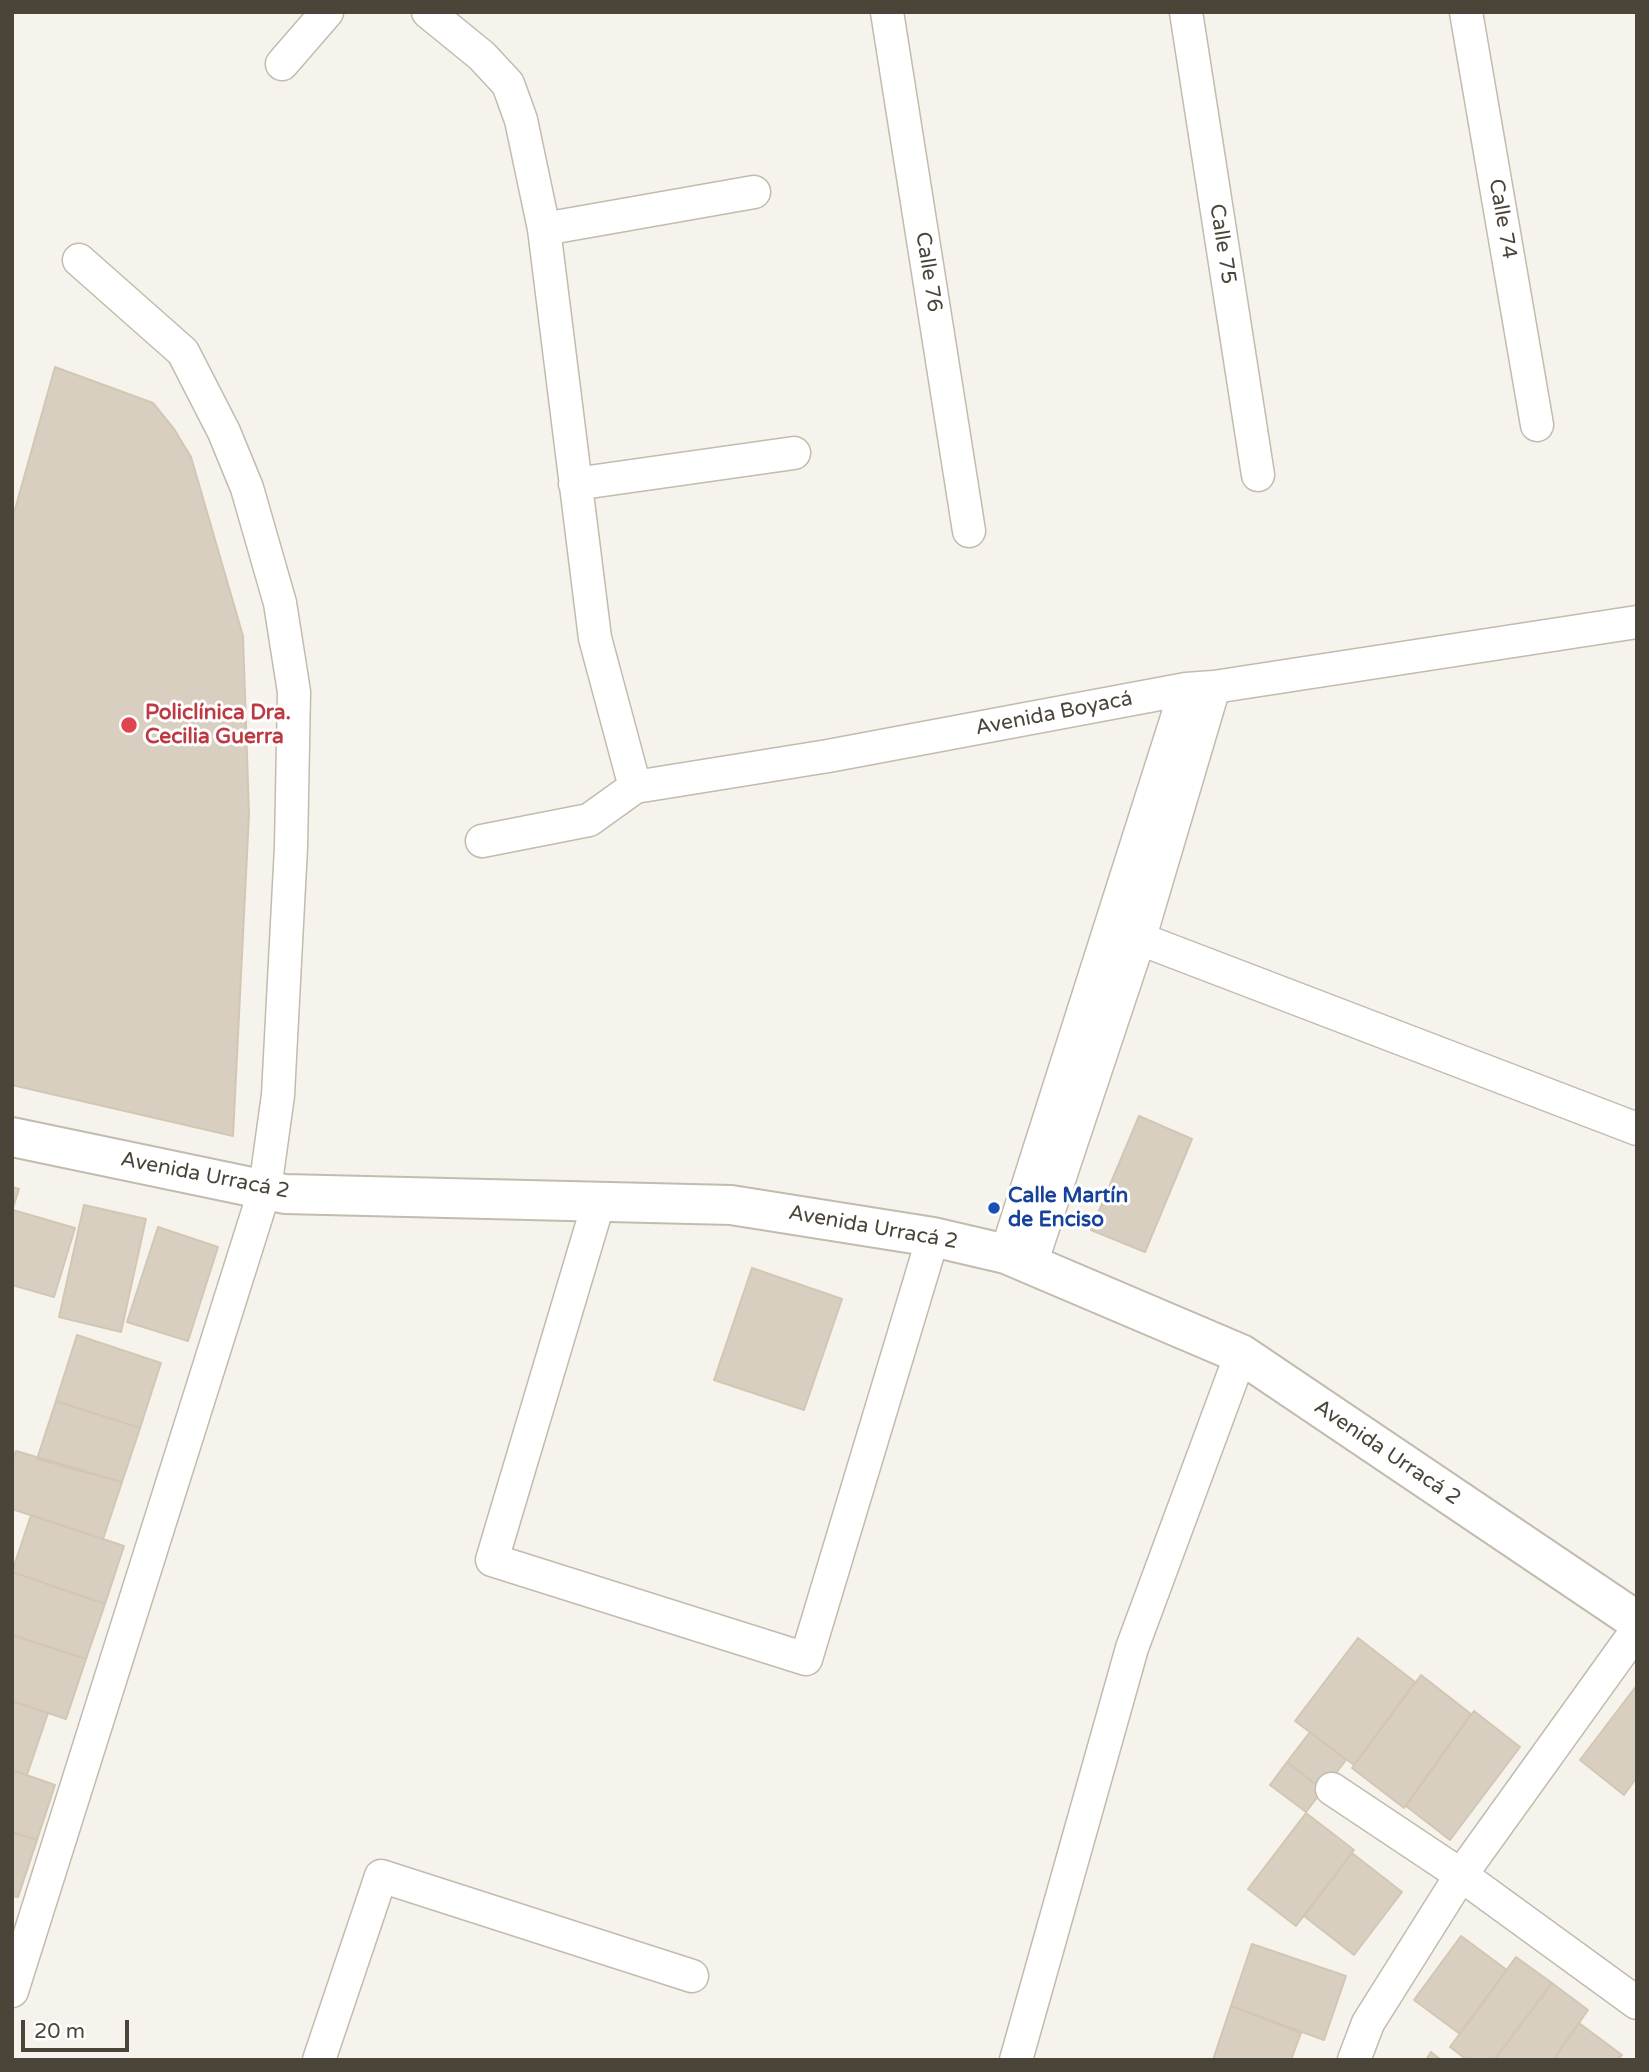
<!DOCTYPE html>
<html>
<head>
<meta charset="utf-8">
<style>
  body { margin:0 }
  #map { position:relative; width:1649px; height:2072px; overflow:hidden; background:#f6f3ec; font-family:"Varela Round",sans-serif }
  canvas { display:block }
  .frame { position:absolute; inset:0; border:14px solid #4b4439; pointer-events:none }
  .scale { position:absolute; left:21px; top:2020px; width:108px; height:32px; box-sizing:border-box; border:4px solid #4b4439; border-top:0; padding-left:9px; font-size:21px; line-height:24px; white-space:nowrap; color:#4b4439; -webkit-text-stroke:5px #fff; paint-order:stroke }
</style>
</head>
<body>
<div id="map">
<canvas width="1649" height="2072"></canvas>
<div class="frame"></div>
<div class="scale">20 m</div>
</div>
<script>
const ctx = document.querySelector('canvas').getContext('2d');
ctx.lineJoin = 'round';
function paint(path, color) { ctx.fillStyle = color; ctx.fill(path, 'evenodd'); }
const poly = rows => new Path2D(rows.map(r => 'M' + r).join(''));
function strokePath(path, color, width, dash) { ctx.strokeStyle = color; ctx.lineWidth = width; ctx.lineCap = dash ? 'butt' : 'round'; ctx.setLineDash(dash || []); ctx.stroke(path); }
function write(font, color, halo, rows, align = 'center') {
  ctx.font = font + ' "Varela Round",sans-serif'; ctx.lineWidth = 6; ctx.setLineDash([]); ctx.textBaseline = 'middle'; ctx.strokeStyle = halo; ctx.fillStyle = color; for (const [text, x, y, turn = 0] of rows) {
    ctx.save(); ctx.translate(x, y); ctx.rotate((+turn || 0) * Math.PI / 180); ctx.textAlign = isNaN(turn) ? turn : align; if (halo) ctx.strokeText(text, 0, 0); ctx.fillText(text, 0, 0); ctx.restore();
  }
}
const building = poly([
  [55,367,153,403,174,429,191,457,243,636,249,814,233,1136,12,1085,12,520,55,367],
  [1139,1116,1192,1139,1145,1252,1091,1230,1139,1116],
  [12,1187,19,1189,12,1211,12,1187],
  [84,1205,146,1219,121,1332,59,1317,84,1205],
  [13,1210,75,1228,54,1297,12,1285,13,1210],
  [158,1227,218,1247,188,1341,127,1322,158,1227],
  [752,1268,842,1299,804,1410,714,1380,752,1268],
  [77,1335,161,1363,140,1428,56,1401,77,1335],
  [56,1401,140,1428,122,1482,37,1459,56,1401],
  [16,1451,122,1482,103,1539,12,1509,12,1462,16,1451],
  [31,1515,124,1546,105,1604,12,1572,31,1515],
  [12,1572,105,1604,86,1659,12,1635,12,1572],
  [12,1635,86,1659,66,1719,12,1701,12,1635],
  [1358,1638,1415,1682,1354,1765,1295,1721,1358,1638],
  [1421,1675,1471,1714,1404,1808,1352,1768,1421,1675],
  [1637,1685,1637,1777,1624,1795,1580,1760,1637,1685],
  [12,1701,48,1713,27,1775,12,1770,12,1701],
  [1474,1711,1520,1747,1450,1840,1406,1806,1474,1711],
  [1310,1732,1346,1760,1323,1790,1287,1762,1310,1732],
  [1287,1762,1323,1790,1306,1812,1270,1785,1287,1762],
  [12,1770,55,1785,37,1840,12,1832,12,1770],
  [1306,1813,1354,1850,1296,1926,1248,1889,1306,1813],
  [12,1832,37,1840,18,1897,12,1896,12,1832],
  [1352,1853,1402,1892,1354,1955,1304,1916,1352,1853],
  [1461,1936,1507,1970,1460,2034,1414,2000,1461,1936],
  [1252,1944,1346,1976,1324,2040,1231,2006,1252,1944],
  [1516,1957,1552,1983,1494,2060,1467,2060,1450,2047,1516,1957],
  [1552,1983,1588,2010,1553,2060,1494,2060,1552,1983],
  [1231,2006,1301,2033,1291,2060,1213,2060,1231,2006],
  [1579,2023,1622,2055,1618,2060,1553,2060,1579,2023],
  [1431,2052,1441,2060,1426,2060,1431,2052]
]);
paint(building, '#d8cfc1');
strokePath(building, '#d3c7b4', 2);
const minor = poly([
  [428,12,482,56,508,84,521,120,544,229,595,638,635,787],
  [887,12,969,531],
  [1186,12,1258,475],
  [1466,12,1537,425],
  [282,64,327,12],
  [544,229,754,192],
  [575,484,794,453],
  [482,841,589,820,635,787,828,756,1186,689,1214,687,1637,622],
  [1122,932,1637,1129],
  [599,1201,492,1560,806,1659,933,1237],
  [1006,1254,1186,689],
  [1031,1264,1140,937,1214,687],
  [1332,1789,1461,1875,1637,2003],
  [12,1991,265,1189,278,1095,291,847,294,692,280,603,247,488,224,432,183,352,79,260],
  [319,2060,381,1876,692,1976],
  [1016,2060,1132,1648,1241,1354],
  [1354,2060,1368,2023,1461,1875,1637,1630]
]);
const tertiary = poly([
  [12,1137,285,1194,731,1205,933,1237,1006,1254,1241,1354,1637,1621]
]);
strokePath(minor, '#c2bbae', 35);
strokePath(tertiary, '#c2bbae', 42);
strokePath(minor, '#fff', 32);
strokePath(tertiary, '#fff', 38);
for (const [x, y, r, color] of [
  [129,725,9,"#e0444e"],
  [994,1208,7,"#1a4fb4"]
]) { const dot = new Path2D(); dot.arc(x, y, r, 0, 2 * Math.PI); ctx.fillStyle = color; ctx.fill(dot); strokePath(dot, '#fff', 2.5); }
write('21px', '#4b4439', '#fff', [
  ["Calle 74",1502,219,80],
  ["Calle 75",1222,244,81],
  ["Calle 76",928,272,81],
  ["Avenida Boyacá",1054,714,-11],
  ["Avenida Urracá 2",205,1176,11],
  ["Avenida Urracá 2",873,1228,10],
  ["Avenida Urracá 2",1387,1453,34]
]);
write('bold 21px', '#be3a42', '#fff', [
  ["Policlínica Dra.",145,713],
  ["Cecilia Guerra",145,737]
], 'left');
write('bold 21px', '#164399', '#fff', [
  ["Calle Martín",1008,1196],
  ["de Enciso",1008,1220]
], 'left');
</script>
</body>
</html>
